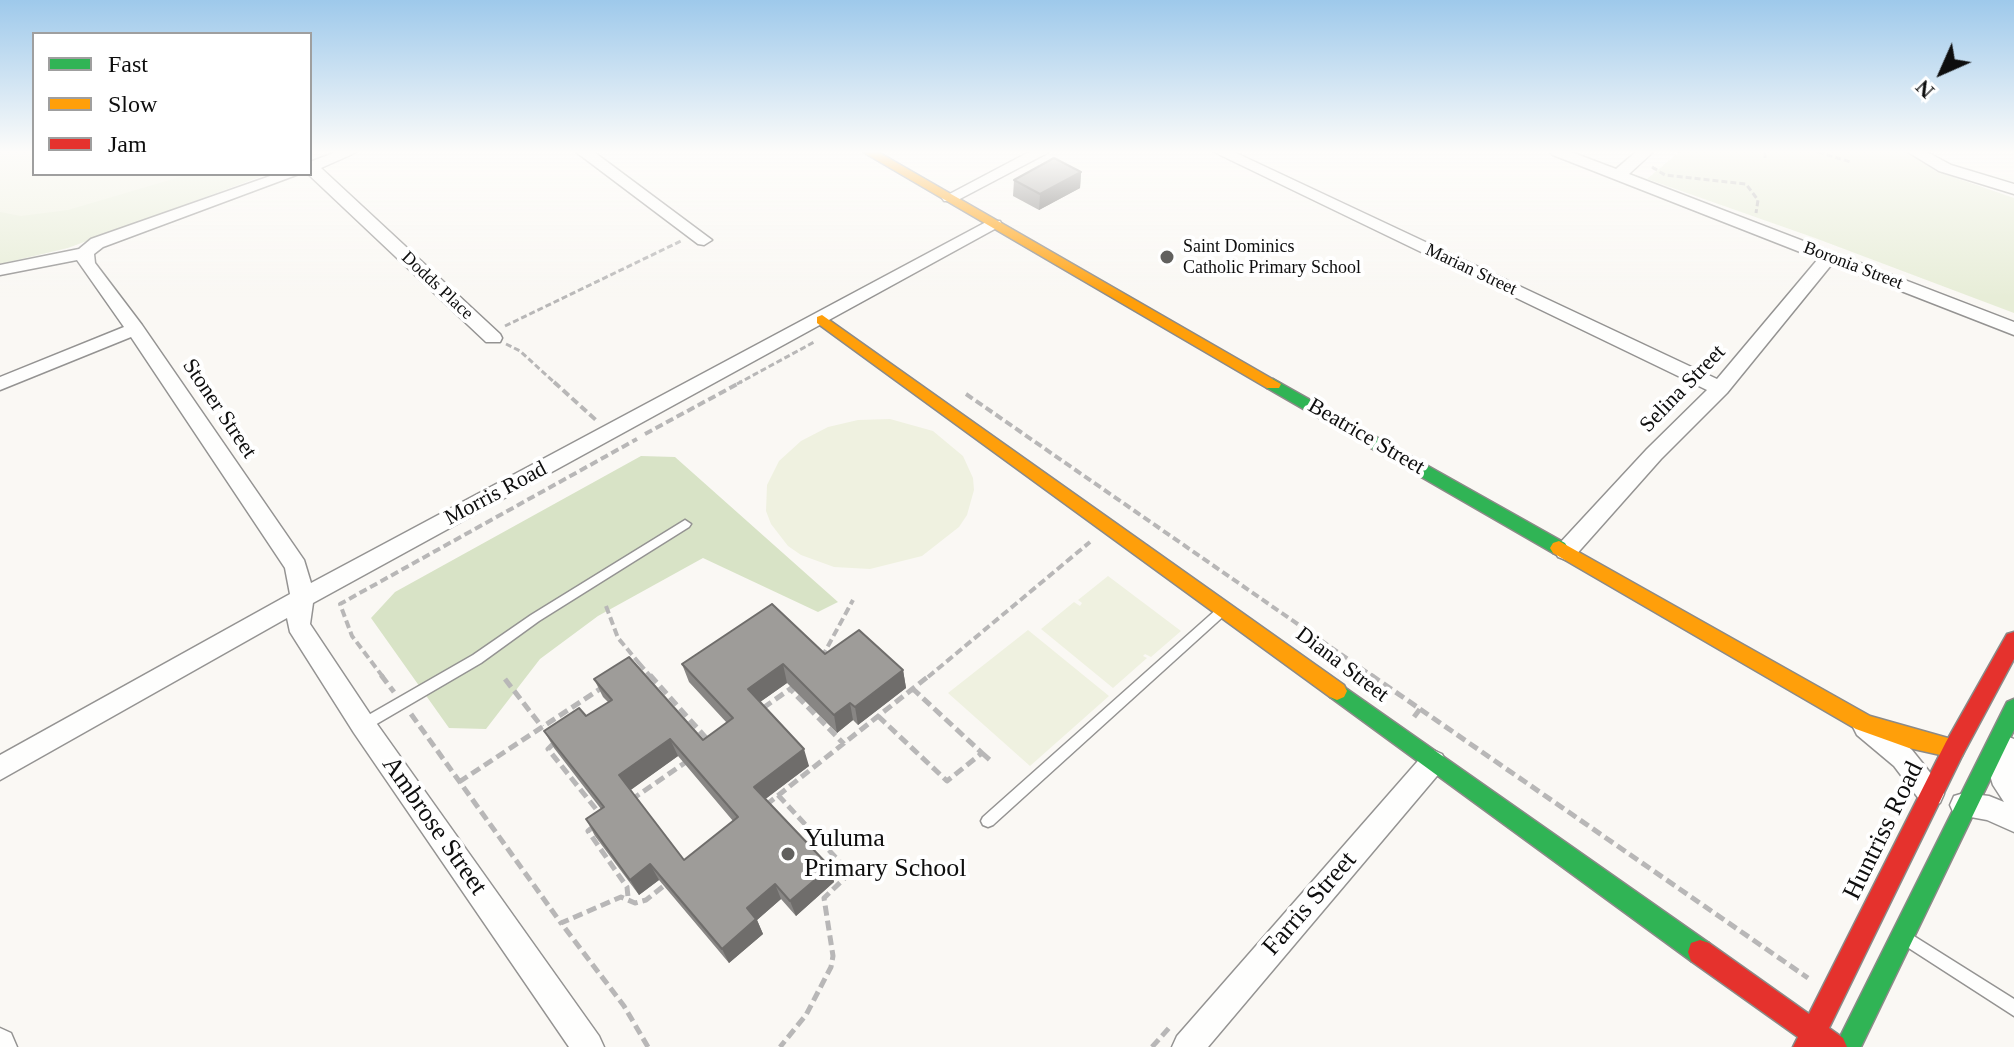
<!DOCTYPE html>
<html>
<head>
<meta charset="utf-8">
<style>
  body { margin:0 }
  #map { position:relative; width:2014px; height:1047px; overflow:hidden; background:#faf8f4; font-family:Georgia,serif }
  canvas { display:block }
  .legend { position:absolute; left:32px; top:32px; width:280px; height:144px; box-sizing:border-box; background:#fff; border:2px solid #9f9f9f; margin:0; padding:10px 14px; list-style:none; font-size:24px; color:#0e0e0e }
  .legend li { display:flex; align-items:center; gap:16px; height:40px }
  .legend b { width:40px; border:2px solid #9f9f9f }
  .north { position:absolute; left:1902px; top:32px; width:80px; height:80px; -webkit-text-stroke:6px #fff; paint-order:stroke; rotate:225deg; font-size:22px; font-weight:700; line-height:32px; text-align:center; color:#0e0e0e }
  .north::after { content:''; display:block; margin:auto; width:28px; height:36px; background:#0e0e0e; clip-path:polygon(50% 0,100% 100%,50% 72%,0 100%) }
</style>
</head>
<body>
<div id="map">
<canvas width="2014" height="1047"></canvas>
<ul class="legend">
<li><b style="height:10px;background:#30b455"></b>Fast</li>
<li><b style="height:10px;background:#ff9f0a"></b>Slow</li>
<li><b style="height:10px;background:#e5322d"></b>Jam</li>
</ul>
<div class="north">N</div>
</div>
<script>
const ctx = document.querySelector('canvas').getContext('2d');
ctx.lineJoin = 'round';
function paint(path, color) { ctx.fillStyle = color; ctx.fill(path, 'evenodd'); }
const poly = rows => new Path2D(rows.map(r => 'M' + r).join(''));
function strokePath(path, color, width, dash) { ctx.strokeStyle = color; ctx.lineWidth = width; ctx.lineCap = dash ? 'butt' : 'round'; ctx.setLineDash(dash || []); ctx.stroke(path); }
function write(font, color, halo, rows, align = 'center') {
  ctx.font = font + ' Georgia,serif'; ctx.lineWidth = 8; ctx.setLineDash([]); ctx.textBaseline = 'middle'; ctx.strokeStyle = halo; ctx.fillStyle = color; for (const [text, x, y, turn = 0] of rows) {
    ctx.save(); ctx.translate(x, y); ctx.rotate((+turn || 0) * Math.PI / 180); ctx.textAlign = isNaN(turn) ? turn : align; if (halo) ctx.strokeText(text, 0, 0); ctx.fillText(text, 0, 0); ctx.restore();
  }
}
paint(poly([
  [0,152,34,152,34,174,268,174,68,248,0,264],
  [1679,152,1927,152,1919,160,1936,171,2014,198,2014,313,1815,238,1647,179]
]), '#e7edd7');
paint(poly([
  [641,456,675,457,838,602,818,612,703,558,598,616,540,659,486,729,449,728,371,618,395,592]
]), '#d8e3c6');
paint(poly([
  [0,152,34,152,34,174,190,174,68,210,21,216,0,212],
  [890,419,933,431,963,456,973,478,974,490,967,515,959,527,922,556,870,569,834,567,801,555,788,546,771,524,766,511,767,485,779,461,801,441,828,427,858,420],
  [1108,576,1181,631,1151,657,1145,654,1143,656,1147,658,1113,688,1041,629,1074,602,1080,606,1082,603,1078,600],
  [1028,630,1109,696,1030,766,948,693]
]), '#eff1e0');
const lane = poly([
  [685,520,691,524,689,527,539,621,481,663,368,729,363,731,358,729,357,725,358,721,473,655,531,615,685,520],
  [1222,606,1226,608,1228,611,1226,614,993,825,988,827,983,825,981,821,983,817,1218,608,1222,606],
  [1909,933,2014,999,2014,1016,1904,945,1902,940,1904,935,1909,933]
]);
const street = poly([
  [336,152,357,152,321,168,500,334,502,338,500,342,486,342,308,174,310,162,336,152],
  [576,152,594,152,712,240,704,245,698,244,576,152],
  [1029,152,1049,152,956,201,944,201,942,198,1029,152],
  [1214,152,1234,152,1717,379,1818,259,1553,155,1550,152,1571,152,1616,169,1636,152,1653,152,1629,174,2014,322,2014,335,1832,264,1727,393,1661,459,1574,557,1566,560,1558,557,1555,551,1558,545,1647,449,1707,390,1214,152],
  [1908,152,1927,152,1951,165,2014,184,2014,194,1939,171,1908,152],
  [276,174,299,174,103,247,94,254,95,263,142,325,304,560,311,583,988,221,1000,221,1002,225,313,603,310,624,372,717,599,1036,604,1047,569,1047,354,733,290,632,287,618,0,780,0,755,290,594,285,568,131,337,0,390,0,377,124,327,77,260,0,275,0,265,79,249,91,239,276,174],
  [1866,716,1875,719,1912,750,1940,785,1944,794,1940,803,1931,806,1922,803,1894,766,1857,735,1853,727,1857,719,1866,716],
  [2006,736,2014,739,2014,832,1987,820,1954,814,1950,805,1954,796,1964,793,1989,796,2004,802,1993,785,1987,766,1997,739,2006,736],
  [1433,750,1442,754,1446,762,1442,770,1208,1047,1172,1047,1177,1036,1424,754,1433,750],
  [0,1028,11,1033,17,1047,0,1047,0,1028]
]);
const fast = poly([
  [1273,379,1565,543,1568,548,1565,553,1553,553,1267,388,1265,384,1267,380,1273,379],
  [1337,682,1709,943,1712,952,1709,961,1700,964,1691,961,1330,697,1327,691,1330,685,1337,682],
  [2014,699,2014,730,1861,1047,1835,1047,2007,702,2014,699]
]);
const slow = poly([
  [863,152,878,152,1281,384,1279,388,1267,388,863,152],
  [822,315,1344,685,1347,691,1344,697,1337,700,1330,697,817,323,817,317,822,315],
  [1559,541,1870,716,1962,742,1965,749,1962,756,1954,758,1909,748,1856,729,1553,553,1550,548,1553,543,1559,541]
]);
const jam = poly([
  [2014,632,2014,659,1962,756,1829,1028,1843,1038,1847,1047,1793,1047,1798,1037,1691,961,1688,952,1691,943,1700,940,1709,943,1809,1014,1946,742,2007,634,2014,632]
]);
strokePath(lane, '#949392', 3);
strokePath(street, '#949392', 3);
strokePath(fast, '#8b8a88', 3);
strokePath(slow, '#8b8a88', 3);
strokePath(jam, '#8b8a88', 3);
strokePath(poly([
  [1765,152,1765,160],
  [1818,152,1851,162],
  [1652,167,1665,175,1746,184,1758,200,1756,213],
  [505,326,681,241],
  [506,344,520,351,556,384],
  [737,384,816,341]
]), '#b8b7b7', 3, [6, 3]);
strokePath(poly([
  [554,382,597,421],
  [966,394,1374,677],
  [645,434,741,382],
  [606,606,618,638,639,663,634,667],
  [822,657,853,600],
  [639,663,651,677],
  [383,677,352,636,340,604,637,439],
  [928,677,1090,542]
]), '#b8b7b7', 4, [8, 4]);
strokePath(poly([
  [381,675,394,692],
  [650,675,707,739],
  [1371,675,1420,709,1414,717],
  [505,679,542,727],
  [794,686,790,689,844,744],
  [763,708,790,689],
  [1420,709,1808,978],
  [411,714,561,923],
  [878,716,947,781,982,753,913,689],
  [554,743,548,749,600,814],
  [982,753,991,761],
  [459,782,603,687],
  [778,795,850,873,824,898,833,956,831,967,806,1015,780,1047],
  [631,800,686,762],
  [766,805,930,675],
  [594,826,588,831,627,887,628,897],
  [648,1047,624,1006,561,923,621,897,635,903,646,900,665,885],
  [1152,1047,1169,1028]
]), '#b8b7b7', 5, [10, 5]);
paint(lane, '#fefefd');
paint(street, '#fefefd');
paint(fast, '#30b455');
paint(slow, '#ff9f0a');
paint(jam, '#e5322d');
paint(poly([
  [1081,172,1080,188,1039,210,1013,196,1014,180],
  [825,654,903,670,906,688,858,725,853,720,837,733,787,683,760,702,809,766,765,799,830,867,834,882,796,916,781,899,757,920,763,934,729,963,659,880,639,895,595,836,586,819,601,809,554,748,544,731,586,716,608,702,603,697,594,679,703,740,727,723,689,682,682,664],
  [678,756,733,821,684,860,630,790]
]), '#888684');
paint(poly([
  [1081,172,1080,188,1039,210,1040,194],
  [783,664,787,683,753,707,748,689],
  [903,670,906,688,858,725,855,707],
  [850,703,853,720,837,733,834,715],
  [670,739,678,756,628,792,619,775],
  [804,749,809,766,759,804,754,787],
  [650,864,659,880,639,895,630,880],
  [830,867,834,882,796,916,790,901],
  [775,884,781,899,757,920,763,934,729,963,722,949,747,908]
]), '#6f6d6b');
const building = poly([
  [1054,158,1081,172,1040,194,1014,180,1054,158],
  [772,604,825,654,859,630,903,670,855,707,850,703,834,715,783,664,748,689,804,749,754,787,830,867,790,901,775,884,747,908,756,919,722,949,650,864,630,880,586,819,604,807,544,731,579,708,586,716,612,700,594,679,629,657,703,740,733,718,682,664,772,604],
  [670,739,738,817,684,860,619,775,670,739]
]);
paint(building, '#9e9c99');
strokePath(building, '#6f6d6b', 2);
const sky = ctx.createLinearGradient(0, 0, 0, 298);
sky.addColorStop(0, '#9ec9eb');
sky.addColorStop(0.51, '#fdfcfa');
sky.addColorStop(1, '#fdfcfa00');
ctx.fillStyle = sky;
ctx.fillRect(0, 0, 2014, 298);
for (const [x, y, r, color] of [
  [1167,257,8,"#61605e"],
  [788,854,8,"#61605e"]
]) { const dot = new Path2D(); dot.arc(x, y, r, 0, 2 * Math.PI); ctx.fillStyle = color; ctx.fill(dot); strokePath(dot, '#fff', 3); }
write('18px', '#0e0e0e', '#fff', [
  ["Saint Dominics",1183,247],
  ["Catholic Primary School",1183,268]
], 'left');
write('18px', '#0e0e0e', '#fff', [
  ["Boronia Street",1853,266,21],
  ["Marian Street",1471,270,25],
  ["Dodds Place",437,286,43]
]);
write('22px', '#0e0e0e', '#fff', [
  ["Selina Street",1683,389,-46],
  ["Stoner Street",219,409,56],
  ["Beatrice Street",1366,437,30],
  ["Morris Road",496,494,-28],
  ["Diana Street",1342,665,37]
]);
write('26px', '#0e0e0e', '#fff', [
  ["Ambrose Street",434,826,55],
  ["Huntriss Road",1884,831,-64],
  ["Farris Street",1310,904,-49]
]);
write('26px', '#0e0e0e', '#fff', [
  ["Yuluma",804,839],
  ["Primary School",804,869]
], 'left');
</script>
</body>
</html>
